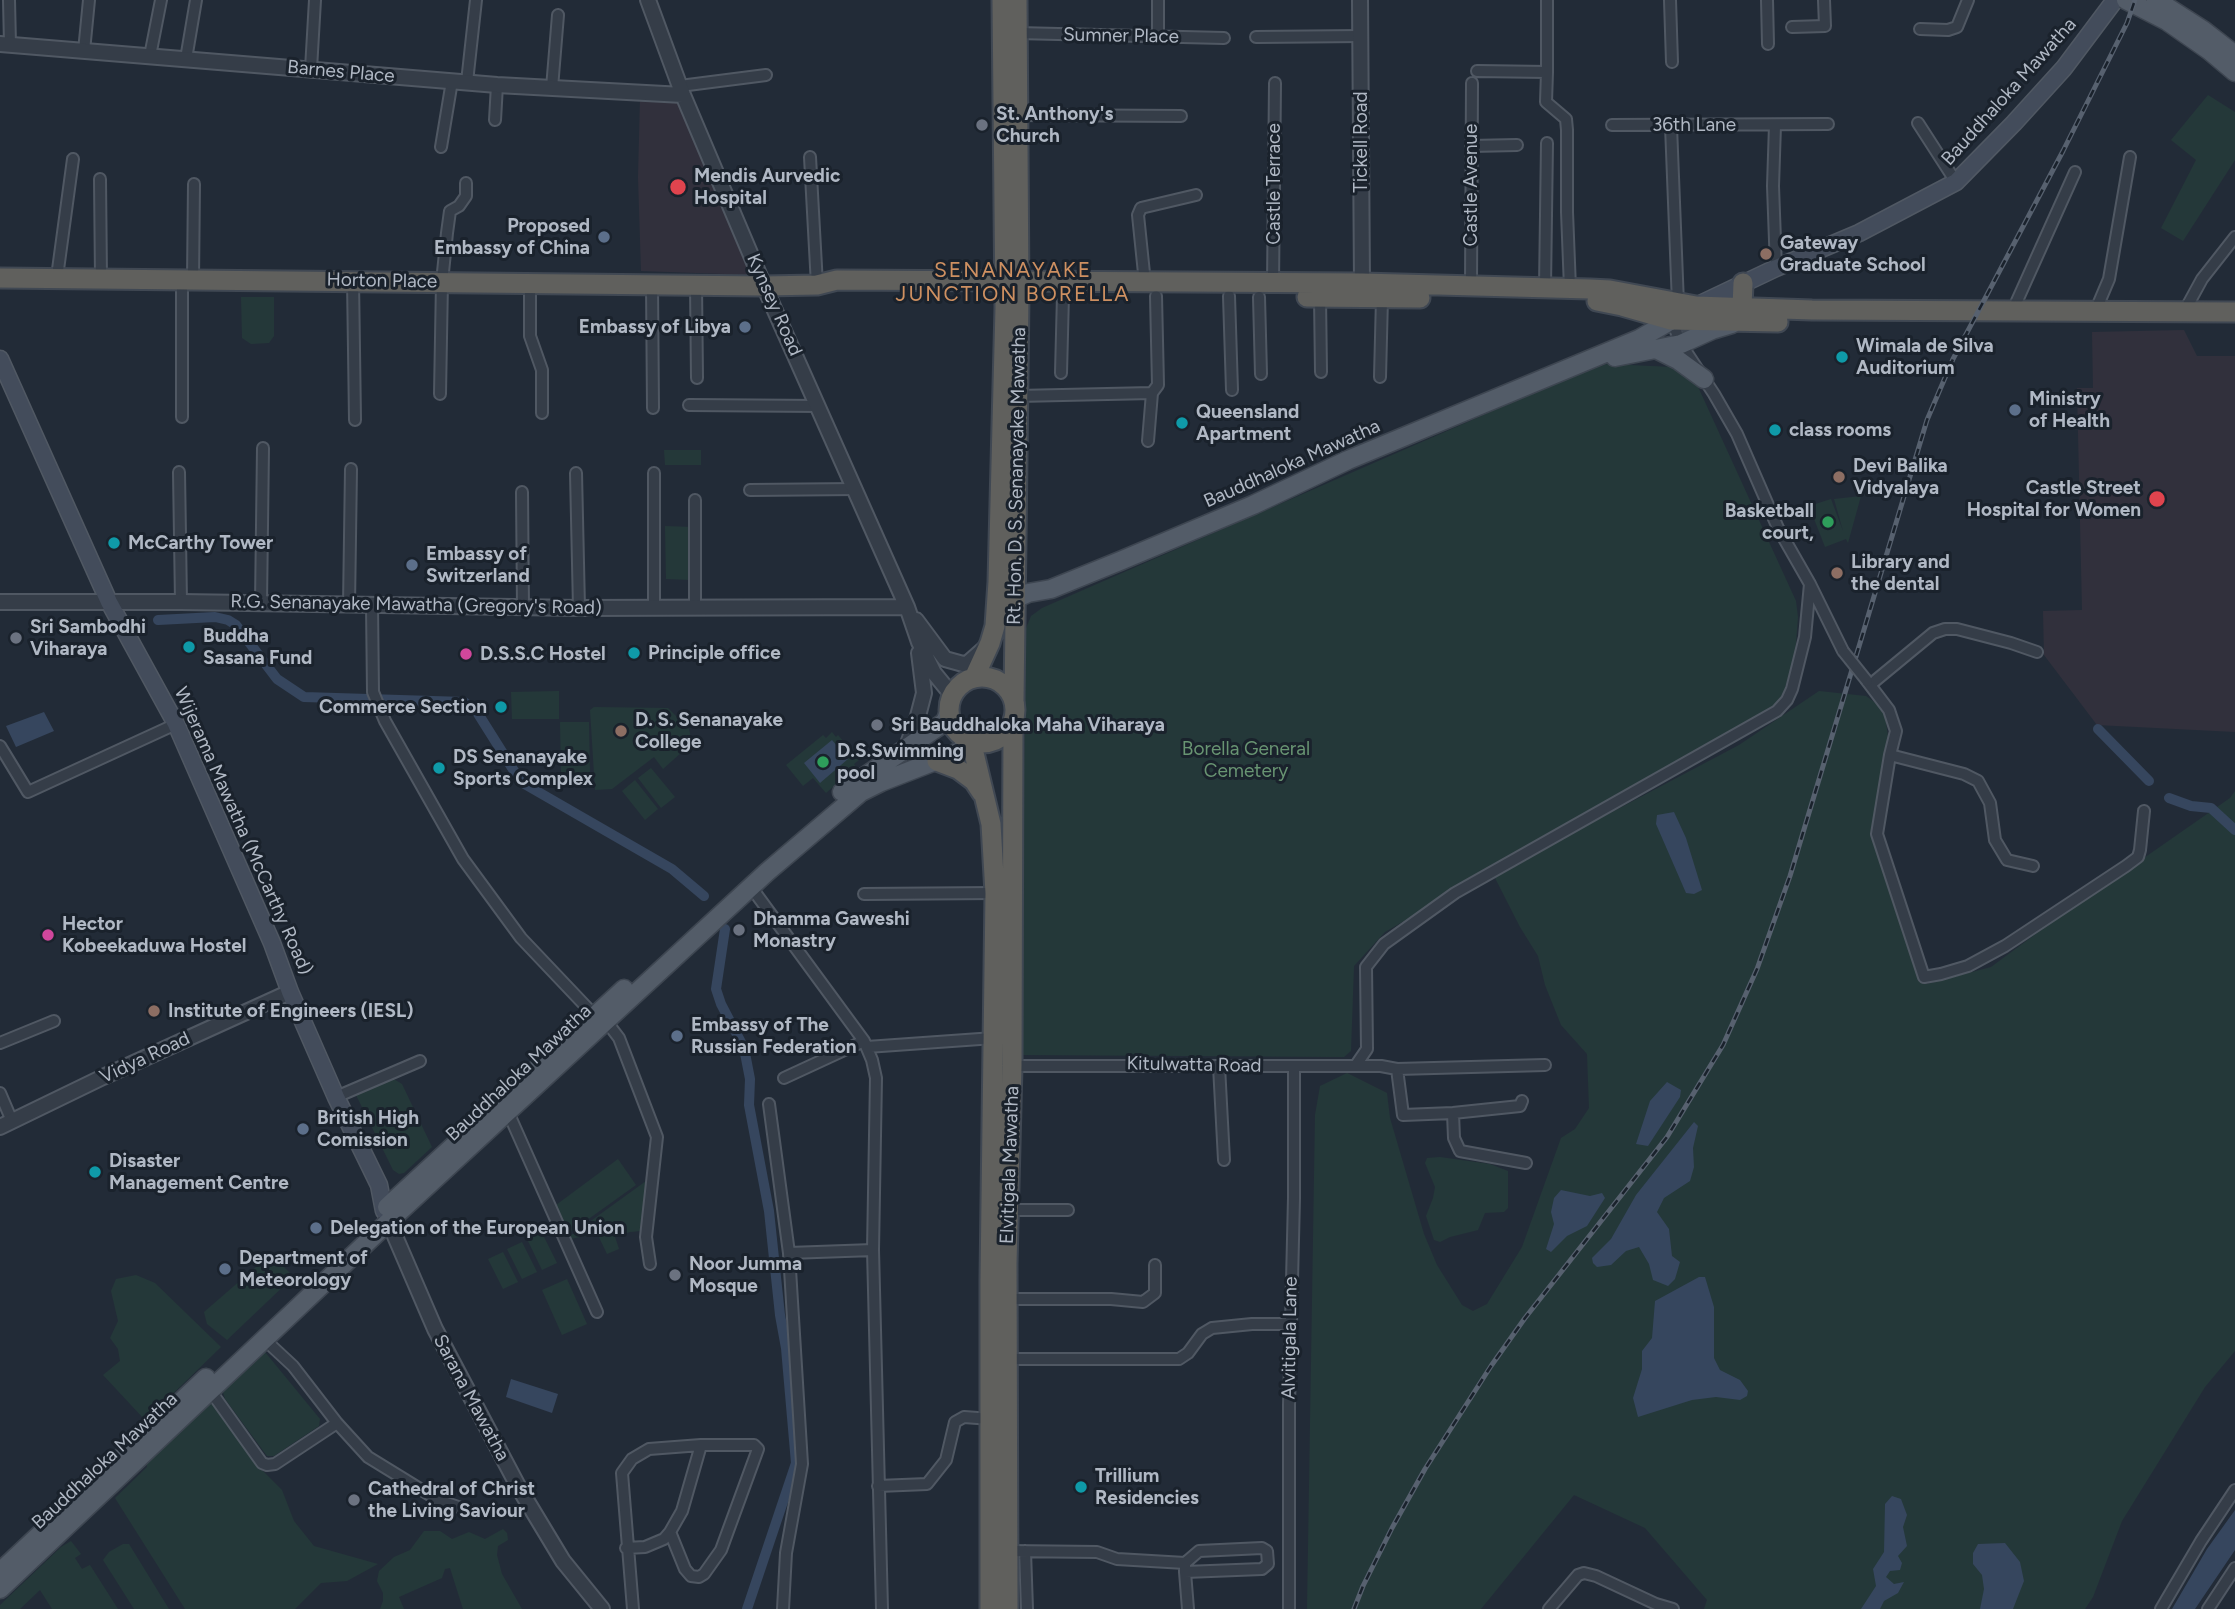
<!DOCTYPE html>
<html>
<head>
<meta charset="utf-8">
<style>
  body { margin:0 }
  canvas { display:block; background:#222b37 }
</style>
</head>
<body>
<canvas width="2235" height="1609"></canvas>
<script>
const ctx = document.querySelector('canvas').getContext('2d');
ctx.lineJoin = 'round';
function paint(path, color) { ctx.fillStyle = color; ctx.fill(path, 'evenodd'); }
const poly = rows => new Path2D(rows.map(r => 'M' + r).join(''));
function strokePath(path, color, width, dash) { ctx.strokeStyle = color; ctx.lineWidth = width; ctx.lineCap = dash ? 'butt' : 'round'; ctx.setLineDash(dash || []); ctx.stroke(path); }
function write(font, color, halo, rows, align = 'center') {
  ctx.font = font + ' Figtree,sans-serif'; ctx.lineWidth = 6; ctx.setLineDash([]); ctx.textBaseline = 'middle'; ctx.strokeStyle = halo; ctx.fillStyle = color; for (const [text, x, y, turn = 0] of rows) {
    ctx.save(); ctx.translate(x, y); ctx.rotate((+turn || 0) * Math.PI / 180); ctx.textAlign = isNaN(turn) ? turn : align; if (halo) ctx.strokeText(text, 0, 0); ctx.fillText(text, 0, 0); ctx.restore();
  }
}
paint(poly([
  [640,99,679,101,722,197,751,275,641,271,638,177],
  [2184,330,2197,356,2235,356,2235,732,2097,725,2044,655,2043,611,2082,610,2077,388,2093,388,2092,332]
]), '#31303c');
paint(poly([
  [2208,95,2235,112,2235,160,2183,241,2161,228,2196,160,2171,140],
  [241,297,274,297,274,336,269,343,251,344,242,338],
  [1607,364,1673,367,1694,378,1796,601,1798,617,1795,656,1783,694,1773,708,1385,932,1354,966,1351,1051,1344,1057,1020,1055,1026,628,1031,616,1042,608,1575,375],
  [664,450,701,450,701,465,665,465],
  [1861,496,1848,543,1846,539,1825,547,1809,506,1831,499,1843,531,1834,499],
  [665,526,692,527,691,580,666,579],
  [559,691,559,719,512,719,511,692],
  [1819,691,1866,696,1884,709,1888,736,1886,764,1874,819,1927,984,1991,967,2052,922,2230,798,2235,791,2235,1351,2205,1387,2122,1521,2093,1597,2085,1609,1704,1609,1707,1600,1645,1528,1574,1495,1481,1609,1307,1609,1315,1115,1320,1086,1347,1073,1387,1093,1390,1118,1424,1234,1437,1265,1462,1305,1473,1311,1487,1304,1522,1247,1561,1138,1575,1129,1589,1108,1587,1054,1561,1025,1545,985,1538,956,1520,927,1495,878,1580,829,1739,745],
  [594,707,668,708,689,729,692,743,663,769,654,757,612,789,595,790,590,710],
  [560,722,589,722,590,773,561,773],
  [832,732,836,737,838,735,859,760,854,764,856,767,826,793,813,778,803,786,786,765,823,735,826,738],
  [651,768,675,797,661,808,638,778],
  [635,780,658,809,645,820,622,791],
  [392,1078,402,1084,432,1147,404,1173,399,1174,393,1170,355,1093],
  [1440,1157,1490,1164,1508,1171,1508,1208,1504,1212,1485,1213,1478,1230,1450,1237,1440,1242,1434,1240,1426,1216,1433,1198,1435,1187,1425,1163,1427,1158],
  [618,1159,636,1185,569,1233,556,1205],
  [646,1181,641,1231,630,1232,615,1237,619,1249,607,1254,597,1233,571,1239,570,1236],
  [542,1233,557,1263,542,1270,527,1239],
  [522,1242,537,1272,522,1279,507,1249],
  [503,1252,518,1282,503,1289,488,1259],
  [264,1260,277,1260,292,1275,289,1281,227,1340,207,1324,204,1312],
  [136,1275,155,1283,221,1347,147,1419,144,1419,103,1375,120,1361,118,1349,110,1338,118,1321,111,1291,116,1279],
  [567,1279,587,1324,562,1335,542,1290],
  [265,1352,320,1419,319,1426,274,1456,267,1456,225,1399,223,1392,225,1386,261,1353],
  [208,1398,261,1469,282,1490,294,1521,314,1546,378,1564,347,1581,321,1583,295,1609,185,1609,115,1498,147,1467,145,1457],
  [503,1529,507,1533,508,1540,498,1546,497,1555,502,1574,522,1609,463,1609,450,1568,445,1569,442,1578,399,1597,404,1609,380,1609,383,1601,383,1593,377,1581,379,1571,394,1557,410,1550,424,1531,440,1531,452,1539,469,1532,485,1539],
  [71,1541,81,1554,75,1558,82,1569,90,1565,118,1609,52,1609,40,1590,20,1609,0,1609,0,1605,61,1547],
  [123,1544,129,1544,169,1609,134,1609,103,1560,109,1552]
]), '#243839');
paint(poly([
  [44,712,54,731,16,747,6,726],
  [832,740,848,759,820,783,804,763],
  [1674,812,1686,838,1702,890,1694,894,1686,893,1656,824,1657,815],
  [1667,1082,1681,1090,1680,1097,1648,1146,1636,1144,1650,1101],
  [1694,1122,1698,1126,1693,1148,1694,1167,1690,1181,1664,1198,1657,1212,1669,1229,1672,1256,1680,1262,1675,1279,1668,1286,1653,1280,1649,1264,1639,1247,1626,1251,1611,1265,1597,1267,1593,1263,1592,1258,1611,1239,1636,1195],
  [1561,1190,1590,1196,1602,1193,1605,1198,1587,1226,1567,1236,1551,1252,1546,1249,1554,1224,1551,1212,1554,1198],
  [1699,1277,1705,1277,1714,1307,1714,1358,1720,1370,1740,1380,1748,1391,1747,1396,1740,1400,1716,1397,1692,1400,1638,1417,1633,1398,1642,1369,1642,1351,1652,1338,1655,1301],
  [511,1379,558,1394,552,1413,506,1397],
  [1892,1496,1901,1499,1907,1515,1903,1527,1907,1546,1898,1556,1902,1563,1900,1570,1890,1571,1886,1577,1894,1584,1904,1582,1898,1593,1884,1601,1880,1609,1861,1609,1876,1586,1873,1569,1884,1552,1885,1504],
  [2235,1510,2235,1550,2195,1609,2172,1609,2207,1549],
  [2005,1543,2020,1562,2024,1581,2013,1609,1980,1609,1984,1589,1982,1575,1973,1564,1973,1553,1978,1544]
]), '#36465e');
strokePath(poly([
  [158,620,215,617,228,620,236,625,277,679,304,697,464,702,477,712,521,782,672,869,704,896],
  [2098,729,2149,781],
  [2169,798,2191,806,2211,808,2235,830],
  [725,929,716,989,721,1004,744,1048,750,1079,749,1105,769,1211,780,1315,786,1348,796,1463,747,1609]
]), '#36465e', 10);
const minor = poly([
  [9,0,10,44],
  [1670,0,1672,62],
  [1767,0,1768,44],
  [1792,27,1825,26,1824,0],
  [1920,29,1948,30,1957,27,1968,0],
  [1017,33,1224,38],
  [1158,37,1158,0],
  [1256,37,1361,36],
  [84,51,89,0],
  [150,56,161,0],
  [186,59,196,0],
  [311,69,315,0],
  [1477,71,1547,72,1547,0],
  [1547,72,1546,102,1566,119,1567,130,1567,212,1570,288],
  [467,82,476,0],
  [680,86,766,75],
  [552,88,558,15],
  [1019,115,1181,116],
  [495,120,497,85],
  [1918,123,1956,182],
  [1612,125,1828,124],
  [1775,125,1773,186,1776,268],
  [1671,126,1678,304],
  [1471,146,1517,145],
  [441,147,452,81],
  [810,157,817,285],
  [100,179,101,278],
  [57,277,73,159],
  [193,279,194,184],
  [353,280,355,420],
  [530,282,530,336,542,370,542,413],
  [1145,283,1138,215,1141,208,1196,195],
  [652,284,653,408],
  [1273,284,1275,83],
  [696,285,697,378],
  [1471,287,1472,83],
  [1545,287,1547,143],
  [1229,296,1232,390],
  [1259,297,1261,374],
  [1320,297,1321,372],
  [2012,312,2075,172],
  [2095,312,2109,279,2130,157],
  [2184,312,2202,279,2235,237],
  [1671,319,1681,344,1714,394,1737,434,1778,528,1810,584,1843,651],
  [1061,373,1063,295],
  [1380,377,1382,298],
  [440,394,442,282,447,233,450,211,459,206,466,196,466,183],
  [1018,396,1152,393,1158,385,1156,296],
  [689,405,819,406],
  [182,417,182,279],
  [1148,441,1152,393],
  [179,472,181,602],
  [576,473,579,608],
  [654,473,654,608],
  [750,490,856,489],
  [522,492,523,608],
  [261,603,263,448],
  [349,605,351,469],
  [372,605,373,692,385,721,463,859,521,938,595,1016],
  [695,607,695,500],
  [1867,681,1889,710,1896,731,1890,755,1877,834,1924,977,1941,974,1968,966,2005,946,2126,866,2138,857,2140,850,2144,811],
  [1870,685,1933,633,1945,629,1957,629,2011,643,2037,652],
  [0,746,28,792,176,724],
  [1890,755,1964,774,1978,781,1990,803,1995,840,2007,860,2033,866],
  [751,887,864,1041,872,1060,876,1078,873,1250,882,1609],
  [864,894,995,893],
  [606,1021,619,1038,657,1137,646,1237,650,1264],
  [0,1043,54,1021],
  [867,1047,994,1038],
  [1356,1065,1367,1049,1366,967,1384,944,1455,893,1777,711,1787,700,1792,689,1805,637,1810,584],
  [1012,1066,1381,1066,1397,1069,1545,1065],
  [1219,1066,1224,1160],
  [1397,1069,1403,1115,1453,1113,1520,1106,1522,1101],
  [784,1078,864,1041],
  [0,1093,12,1121],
  [336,1097,420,1061],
  [769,1104,789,1253,802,1464,786,1553,783,1609],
  [508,1112,597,1312],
  [1453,1113,1454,1138,1460,1151,1526,1163],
  [1008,1210,1068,1210],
  [789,1253,873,1250],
  [1007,1299,1111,1299,1143,1302,1155,1293,1155,1265],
  [264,1339,293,1366,337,1423,368,1457,438,1500,470,1511],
  [1009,1359,1179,1359,1188,1353,1202,1334,1212,1328,1252,1324,1291,1324],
  [207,1386,262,1463,267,1465,275,1464,337,1423],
  [878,1486,927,1484,946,1460,955,1422,964,1417,991,1419],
  [626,1548,645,1547,664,1539,670,1532,682,1511,701,1445],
  [1008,1551,1097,1552,1117,1559,1185,1563],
  [1025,1551,1027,1609],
  [1185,1572,1262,1569,1268,1564,1267,1551,1262,1548,1199,1551,1185,1563,1185,1572,1188,1609],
  [633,1609,622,1473,632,1459,649,1449,701,1445,754,1445,758,1449,721,1550,704,1574,699,1577,691,1576,685,1569,670,1532],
  [1289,1609,1289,1405,1294,1198,1294,1066],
  [1549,1609,1578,1575,1584,1573,1596,1576,1656,1604,1673,1609],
  [2161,1609,2201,1541,2235,1490],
  [2208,1609,2235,1568]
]);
const tertiary = poly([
  [648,0,683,95,764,286,907,607,919,642,934,673,952,695],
  [1360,0,1362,283],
  [0,44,497,85,683,95],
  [0,602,181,602,579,608,907,607],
  [916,620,945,659,963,664,968,663,985,648],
  [906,749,918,716,924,693,919,653],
  [0,1127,103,1077,290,992],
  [385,1213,435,1329,519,1488,563,1561,602,1609]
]);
const secondary = poly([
  [1696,306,1776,268,1859,233,1956,182,2014,123,2064,68,2115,0],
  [0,359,109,602,176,724,272,943,290,992,336,1097,379,1185,384,1211]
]);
const primary = poly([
  [2126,0,2167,21,2210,51,2235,72],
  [2156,0,2203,30,2235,55],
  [1658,350,1678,360,1704,379],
  [1615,357,1681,344,1712,330,1732,324],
  [1009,610,1015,599,1028,593,1051,589,1120,561,1253,505,1348,460,1639,339,1679,316],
  [842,792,945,722,949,712],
  [387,1207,624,989],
  [0,1572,206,1378],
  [0,1589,399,1212,767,872,861,792,881,782,961,751,967,739]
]);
const trunk = poly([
  [0,278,764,286,817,285,837,280,1362,283,1590,289,1610,290,1696,306,1812,310,2235,312],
  [1307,297,1420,298],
  [1597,301,1622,306,1671,320,1778,322],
  [1742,307,1743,283],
  '949 710a33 33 0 1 1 66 0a33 33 0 1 1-66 0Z',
  [974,678,990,643,995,626,998,582,1005,308,1002,0],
  [1014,701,1019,294,1017,0],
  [967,739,974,753,991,824,995,893,990,1279,990,1609],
  [937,761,958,769,974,781,982,793],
  [1008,1609,1007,1263,1012,1066,1013,721]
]);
strokePath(minor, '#505863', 14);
strokePath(tertiary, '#505863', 18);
strokePath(secondary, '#505863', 19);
strokePath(primary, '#3e4651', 21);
strokePath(trunk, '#404853', 23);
strokePath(minor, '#353d48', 10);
strokePath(tertiary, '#353d48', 14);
strokePath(secondary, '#434c5b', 16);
strokePath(primary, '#535c68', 18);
strokePath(trunk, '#60605d', 19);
const rail = poly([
  [1354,1609,1363,1586,1392,1528,1425,1469,1491,1366,1525,1318,1667,1137,1723,1045,1757,969,1790,876,1927,420,1953,359,2063,151,2127,23,2135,0]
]);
strokePath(rail, '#57616f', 5);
strokePath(rail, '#1a222c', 2.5, [8]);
const minorBridge = poly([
  [1843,651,1867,681]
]);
strokePath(minorBridge, '#505863', 14, []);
strokePath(minorBridge, '#353d48', 10);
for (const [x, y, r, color] of [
  [982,125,7,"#6b7280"],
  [678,187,9,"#e0444e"],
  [604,237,7,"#5c6f8a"],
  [1766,254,7,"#8d6e63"],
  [745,327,7,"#5c6f8a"],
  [1842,357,7,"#0f9aa8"],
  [2015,410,7,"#5c6f8a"],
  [1182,423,7,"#0f9aa8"],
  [1775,430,7,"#0f9aa8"],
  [1839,477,7,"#8d6e63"],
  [2157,499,9,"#e0444e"],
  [1828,522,7,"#2e9e5b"],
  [114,543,7,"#0f9aa8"],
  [412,565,7,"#5c6f8a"],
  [1837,573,7,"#8d6e63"],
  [16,638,7,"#6b7280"],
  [189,647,7,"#0f9aa8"],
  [634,653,7,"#0f9aa8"],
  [466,654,7,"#d1479c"],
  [501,707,7,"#0f9aa8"],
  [877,725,7,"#6b7280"],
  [621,731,7,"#8d6e63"],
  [823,762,7,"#2e9e5b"],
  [439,768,7,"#0f9aa8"],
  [739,930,7,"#6b7280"],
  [48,935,7,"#d1479c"],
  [154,1011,7,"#8d6e63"],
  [677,1036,7,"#5c6f8a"],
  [303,1129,7,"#5c6f8a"],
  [95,1172,7,"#0f9aa8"],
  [316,1228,7,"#5c6f8a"],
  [225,1269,7,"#5c6f8a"],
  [675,1275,7,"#6b7280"],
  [1081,1487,7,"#0f9aa8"],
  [354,1500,7,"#6b7280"]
]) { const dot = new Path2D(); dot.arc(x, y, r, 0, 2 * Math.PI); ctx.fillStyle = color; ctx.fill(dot); strokePath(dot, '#1a222c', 2.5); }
write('19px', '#b0b8c4', '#1a222c', [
  ["Sumner Place",1121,36,1],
  ["Barnes Place",341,72,5],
  ["Bauddhaloka Mawatha",2009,92,-48],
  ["36th Lane",1694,125],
  ["Tickell Road",1361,142,-90],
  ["Castle Terrace",1274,184,-90],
  ["Castle Avenue",1471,185,-90],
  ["Horton Place",382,281,1],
  ["Kynsey Road",774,305,66],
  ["Bauddhaloka Mawatha",1292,464,-24],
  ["Rt. Hon. D. S. Senanayake Mawatha",1017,476,-89],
  ["R.G. Senanayake Mawatha (Gregory's Road)",416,605,1],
  ["Wijerama Mawatha (McCarthy Road)",243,831,66],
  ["Vidya Road",145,1058,-25],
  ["Kitulwatta Road",1194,1065,1],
  ["Bauddhaloka Mawatha",519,1073,-43],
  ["Elvitigala Mawatha",1010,1165,-88],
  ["Alvitigala Lane",1290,1338,-89],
  ["Sarana Mawatha",471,1398,62],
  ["Bauddhaloka Mawatha",105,1461,-43]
]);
write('bold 19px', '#b0b8c4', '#1a222c', [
  ["St. Anthony's",996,114],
  ["Church",996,136],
  ["Mendis Aurvedic",694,176],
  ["Hospital",694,198],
  ["Proposed",590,226,"right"],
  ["Embassy of China",590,248,"right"],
  ["Gateway",1780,243],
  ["Graduate School",1780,265],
  ["Embassy of Libya",731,327,"right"],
  ["Wimala de Silva",1856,346],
  ["Auditorium",1856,368],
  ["Ministry",2029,399],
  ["of Health",2029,421],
  ["Queensland",1196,412],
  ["Apartment",1196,434],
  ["class rooms",1789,430],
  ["Devi Balika",1853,466],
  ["Vidyalaya",1853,488],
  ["Castle Street",2141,488,"right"],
  ["Hospital for Women",2141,510,"right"],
  ["Basketball",1814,511,"right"],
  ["court,",1814,533,"right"],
  ["McCarthy Tower",128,543],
  ["Embassy of",426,554],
  ["Switzerland",426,576],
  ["Library and",1851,562],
  ["the dental",1851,584],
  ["Sri Sambodhi",30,627],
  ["Viharaya",30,649],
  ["Buddha",203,636],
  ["Sasana Fund",203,658],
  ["Principle office",648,653],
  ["D.S.S.C Hostel",480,654],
  ["Commerce Section",487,707,"right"],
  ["D. S. Senanayake",635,720],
  ["College",635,742],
  ["Sri Bauddhaloka Maha Viharaya",891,725],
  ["D.S.Swimming",837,751],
  ["pool",837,773],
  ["DS Senanayake",453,757],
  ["Sports Complex",453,779],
  ["Dhamma Gaweshi",753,919],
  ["Monastry",753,941],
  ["Hector",62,924],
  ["Kobeekaduwa Hostel",62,946],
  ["Institute of Engineers (IESL)",168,1011],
  ["Embassy of The",691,1025],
  ["Russian Federation",691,1047],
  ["British High",317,1118],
  ["Comission",317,1140],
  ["Disaster",109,1161],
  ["Management Centre",109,1183],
  ["Delegation of the European Union",330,1228],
  ["Department of",239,1258],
  ["Meteorology",239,1280],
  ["Noor Jumma",689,1264],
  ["Mosque",689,1286],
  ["Trillium",1095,1476],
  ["Residencies",1095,1498],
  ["Cathedral of Christ",368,1489],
  ["the Living Saviour",368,1511]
], 'left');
write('19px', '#689472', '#1a222c', [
  ["Borella General",1246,749],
  ["Cemetery",1246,771]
]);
ctx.letterSpacing = '2px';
write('21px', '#ce9061', '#1a222c', [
  ["SENANAYAKE",1013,271],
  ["JUNCTION BORELLA",1013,295]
]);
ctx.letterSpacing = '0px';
</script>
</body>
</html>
